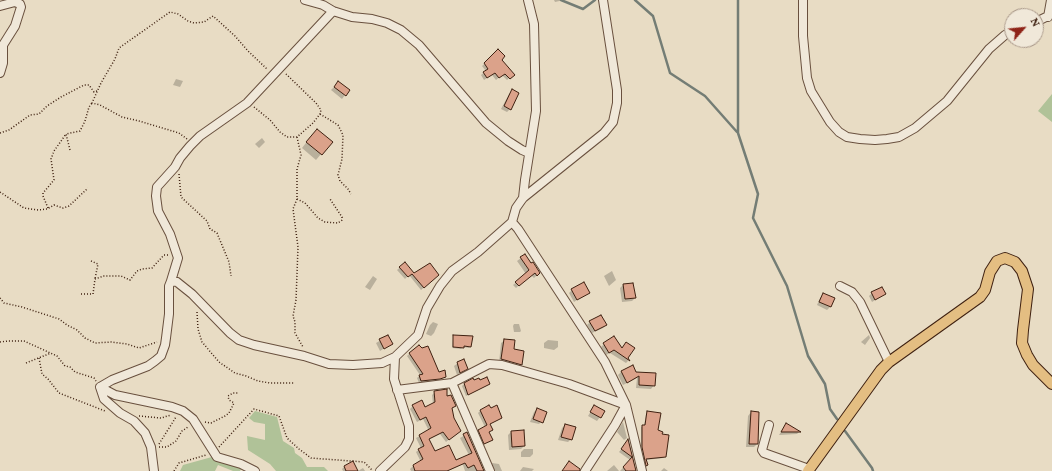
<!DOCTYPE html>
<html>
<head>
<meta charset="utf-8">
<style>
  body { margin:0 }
  #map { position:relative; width:1052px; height:471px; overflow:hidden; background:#e8dcc4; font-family:Vollkorn,serif }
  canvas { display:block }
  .north { position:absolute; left:1004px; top:8px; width:40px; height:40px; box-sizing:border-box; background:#f0e8d9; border:1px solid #a99889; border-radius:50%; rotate:63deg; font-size:11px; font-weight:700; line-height:16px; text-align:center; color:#3f2111 }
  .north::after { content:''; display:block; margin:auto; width:14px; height:18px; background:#8f2418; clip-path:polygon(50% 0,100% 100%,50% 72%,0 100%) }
</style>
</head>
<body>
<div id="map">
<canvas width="1052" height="471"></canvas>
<div class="north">N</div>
</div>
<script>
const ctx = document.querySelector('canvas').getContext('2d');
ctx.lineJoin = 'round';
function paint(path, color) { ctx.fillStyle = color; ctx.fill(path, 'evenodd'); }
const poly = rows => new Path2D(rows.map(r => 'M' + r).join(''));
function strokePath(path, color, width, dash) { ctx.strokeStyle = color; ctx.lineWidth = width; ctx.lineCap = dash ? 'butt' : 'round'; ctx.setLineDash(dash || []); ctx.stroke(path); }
paint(poly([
  [1052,94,1052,122,1038,111],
  [255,411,277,417,283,441,294,448,295,453,302,458,307,467,324,467,328,471,276,471,270,464,248,450,247,436,265,440,265,424,254,422,249,418],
  [219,455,245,461,240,471,233,471,218,465,215,471,180,471,183,465]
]), '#b0c298');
paint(poly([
  [554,0,564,0,555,2],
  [498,51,501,60,513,74,507,80,502,75,496,80,492,75,484,80,481,75,486,71,482,66],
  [176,79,183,81,180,87,173,85],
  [335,86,345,95,342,99,331,90],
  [513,90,510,109,507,112,501,109,509,94],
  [312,135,331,142,316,160,302,148],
  [262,138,265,142,259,148,255,144],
  [525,255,539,273,534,278,531,275,516,288,513,285,526,274,517,261],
  [405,263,413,274,435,278,421,290,409,275,405,279,397,270],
  [612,271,616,280,609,286,604,276],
  [373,276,377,279,370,290,365,287],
  [632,284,635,298,632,301,622,302,620,288,623,285],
  [572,290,589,292,574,302,569,293],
  [872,293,885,294,872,302,869,296],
  [823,294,833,299,830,307,827,310,817,305,820,298],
  [433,322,438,324,434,333,431,336,426,334,430,325],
  [590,322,606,325,603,328,592,333,587,325],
  [514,324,519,324,521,331,520,332,514,332,513,326],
  [869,335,870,338,865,345,861,342],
  [388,336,391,344,380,351,376,343],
  [454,336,472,337,470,347,469,348,463,347,461,349,452,348,453,338],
  [505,340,513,350,521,365,518,368,499,363,501,343],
  [548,340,558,341,558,347,554,350,544,348,544,343],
  [626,343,627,358,628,361,626,363,610,353,606,355,601,347,604,344,621,349],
  [418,346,438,374,445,376,442,379,436,381,419,383,417,378,420,375,407,356],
  [458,363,467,368,457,375,454,366],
  [633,366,636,373,654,385,651,389,636,388,637,378,623,385,618,375,621,372],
  [480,381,489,384,466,396,462,386,464,384],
  [435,392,446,397,455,406,451,409,457,433,446,442,440,434,428,440,434,453,455,461,469,455,460,438,467,434,483,471,465,471,463,465,461,465,448,471,411,471,410,469,413,466,421,462,416,452,421,448,416,438,429,431,423,419,417,422,410,409,413,406,425,408,433,404,432,395],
  [594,406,600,417,597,421,588,416],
  [537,409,542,421,539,424,530,422,534,412],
  [480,411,501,418,489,425,491,430,488,433,492,439,482,446,476,433,485,427,478,413],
  [647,412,657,431,665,456,663,458,645,460,646,465,645,466,641,449,641,427,644,426,646,414],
  [751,412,757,444,754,447,746,447,748,416],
  [623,422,627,438,624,440,617,432],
  [786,424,799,432,797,434,779,435],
  [565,425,571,439,568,442,558,440,562,428],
  [511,432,524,446,521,449,509,450,508,435],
  [628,441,636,471,620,471,630,460,619,452],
  [524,449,533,449,533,454,530,457,521,457,521,452],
  [492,463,499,464,502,471,492,471,490,466],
  [614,465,619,471,607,471],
  [344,467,357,471,343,471,342,469],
  [523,467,534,469,532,471,520,471],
  [363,468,365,471,358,471],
  [664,468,668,471,661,471]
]), '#0003');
strokePath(poly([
  [561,0,583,9,595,0],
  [635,0,653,16,670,73,705,96,737,132],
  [738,0,738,133,758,194,753,218,787,286,808,356,825,384,830,409,837,419],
  [845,431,872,468,873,471]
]), '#747d75', 2.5);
const building = poly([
  [498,49,505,56,502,60,515,75,510,79,505,74,499,78,495,73,487,78,483,72,488,69,484,63,498,49],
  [338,81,350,90,346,96,334,87,338,81],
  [512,89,519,93,511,110,504,106,512,89],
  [317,129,333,142,322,155,306,142,317,129],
  [525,254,531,263,533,262,540,273,537,276,535,273,519,286,515,282,529,270,520,257,525,254],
  [405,262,414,273,430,263,439,275,424,288,412,274,408,277,399,267,405,262],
  [584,282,590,293,577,300,571,289,584,282],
  [633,283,636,298,625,299,623,284,633,283],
  [882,287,886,294,875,300,871,292,882,287],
  [823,293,835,298,831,307,819,302,823,293],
  [601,315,607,325,595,331,589,321,601,315],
  [388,335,393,344,384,349,379,339,388,335],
  [453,335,473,336,471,347,464,346,464,348,453,347,453,335],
  [614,336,622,348,626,342,635,348,628,358,630,361,614,350,609,353,603,343,614,336],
  [504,339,515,340,514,349,524,351,522,365,501,359,504,339],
  [419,345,422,348,428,346,439,372,445,370,446,377,440,379,421,381,419,375,423,374,409,353,419,345],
  [464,359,468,369,460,373,457,362,464,359],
  [633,365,636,372,656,373,655,386,639,385,639,376,627,383,621,371,633,365],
  [487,377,490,384,468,395,464,383,473,378,474,380,479,378,480,380,487,377],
  [447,389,447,396,451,395,456,406,452,408,454,418,461,431,449,440,443,432,429,439,435,451,449,445,456,460,472,453,463,434,467,432,484,471,477,471,474,465,468,468,465,463,447,471,415,471,413,465,423,459,418,449,424,446,419,435,431,428,426,417,420,420,412,405,422,400,425,407,435,402,434,391,447,389],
  [489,405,491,408,497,405,502,418,490,424,493,430,489,432,493,440,484,444,478,430,487,425,480,410,489,405],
  [594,405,605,411,601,418,590,412,594,405],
  [537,408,547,412,543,423,533,419,537,408],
  [647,411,661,413,658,430,663,432,662,434,669,435,666,457,646,459,648,465,646,466,642,447,642,425,645,425,647,411],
  [751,411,759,412,758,444,749,444,751,411],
  [786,423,801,432,781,432,786,423],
  [565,424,576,427,572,440,561,437,565,424],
  [524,430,525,446,512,447,511,431,524,430],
  [628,439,636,471,626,471,623,467,632,457,621,449,628,439],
  [353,461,358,471,346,471,344,466,353,461],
  [569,461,580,469,580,471,562,471,569,461]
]);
paint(building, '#dba28a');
strokePath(building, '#3f2111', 1);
const minor = poly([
  [305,0,323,5,333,11,352,17,372,19,387,23,401,30,419,45,486,123,508,141,522,150,529,153],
  [803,0,803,36,807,78,811,91,830,122,839,132,847,137,860,139,875,140,887,139,899,137,915,128,947,101,989,49,1005,35,1012,31],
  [0,6,15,2,20,4,21,7,15,26,3,45,3,63,0,73],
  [1048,17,1051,0],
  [1036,22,1052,14],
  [523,198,525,180,536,111,534,24,528,0],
  [512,222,518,229,605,362,626,405,642,471],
  [171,281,178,258,170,234,158,211,156,196,157,187,175,167,180,158,190,146,200,136,247,103,333,11],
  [840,286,852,292,860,302,889,362],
  [452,383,489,364,502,365,569,384,626,405,615,425,585,471],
  [100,387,115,395,172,407,183,411,193,419,217,457,241,464,255,471],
  [397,390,452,383,490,471],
  [769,425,762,450,764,453,809,469],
  [154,471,151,447,145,433,134,421,120,413,104,399,100,387,112,380,148,366,155,361,161,356,165,345,166,338,169,314,169,286,171,281,177,282,192,294,230,333,239,340,254,345,304,356,329,364,353,365,382,363,395,357,418,335,427,308,440,286,452,271,478,252,512,222,516,208,523,198,604,133,613,122,617,103,617,90,603,0],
  [380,471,405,447,409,439,409,426,394,379,395,357]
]);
const major = poly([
  [808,471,881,370,889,362,980,297,985,290,990,272,997,261,1005,258,1015,262,1022,271,1028,289,1023,330,1022,343,1027,355,1033,365,1052,384]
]);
strokePath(minor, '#69503e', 10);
strokePath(major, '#3f2111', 12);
strokePath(poly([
  [254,107,270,120,280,132,287,137,297,137,313,123,320,114,321,110,316,103,286,74],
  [320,114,338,125,343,135,342,159,338,175,340,181,348,189,351,194],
  [0,133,9,130,30,115,39,114,47,106,61,97,84,85,89,85,94,92,97,91],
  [297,137,301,155,297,169,297,199,293,209,298,247,296,300,293,316,295,322,295,333,303,347],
  [187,139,179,133,139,121,122,117,100,105,92,103,101,83,115,59,119,48,170,12,178,14,188,21,194,23,204,22,213,16,235,36,248,51,267,69],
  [70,150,66,134,80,131,85,121,89,107,92,103],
  [179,174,181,197,207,221,210,229,217,233,229,262,231,276],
  [0,192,24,208,38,210,47,209,54,205,63,208,69,206,88,188],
  [297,199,305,203,318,218,325,222,338,223,342,220,342,217,330,199],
  [48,208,43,196,43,193,54,180,51,159,54,151,66,134],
  [91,261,98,264,95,279],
  [81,294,93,294,95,279,104,276,121,276,130,280,137,271,142,269,152,268,164,255,169,255],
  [0,298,4,303,22,307,59,319,67,325,77,330,85,338,95,343,111,342,127,344,139,348,157,342],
  [197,312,198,329,202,342,219,362,235,373,246,376,258,381,270,383,295,383],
  [0,342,8,341,24,341,57,356,65,366,70,367,75,372,94,378,96,381],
  [39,358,42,374,48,379,59,393,105,411],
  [26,363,51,353],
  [139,416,161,418,171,415],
  [205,422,211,423,225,416,229,413,234,403,229,400,228,396,233,393,239,393],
  [159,444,176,417],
  [159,447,167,447,176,441,182,431,188,427],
  [219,447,254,409,279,416,287,438,299,449,311,458,364,462,372,470],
  [174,471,179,463,206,455]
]), '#3f2111', 1.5, [1, 2]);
strokePath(minor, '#f0e8d9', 8);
strokePath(major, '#e4be82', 10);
</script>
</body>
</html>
